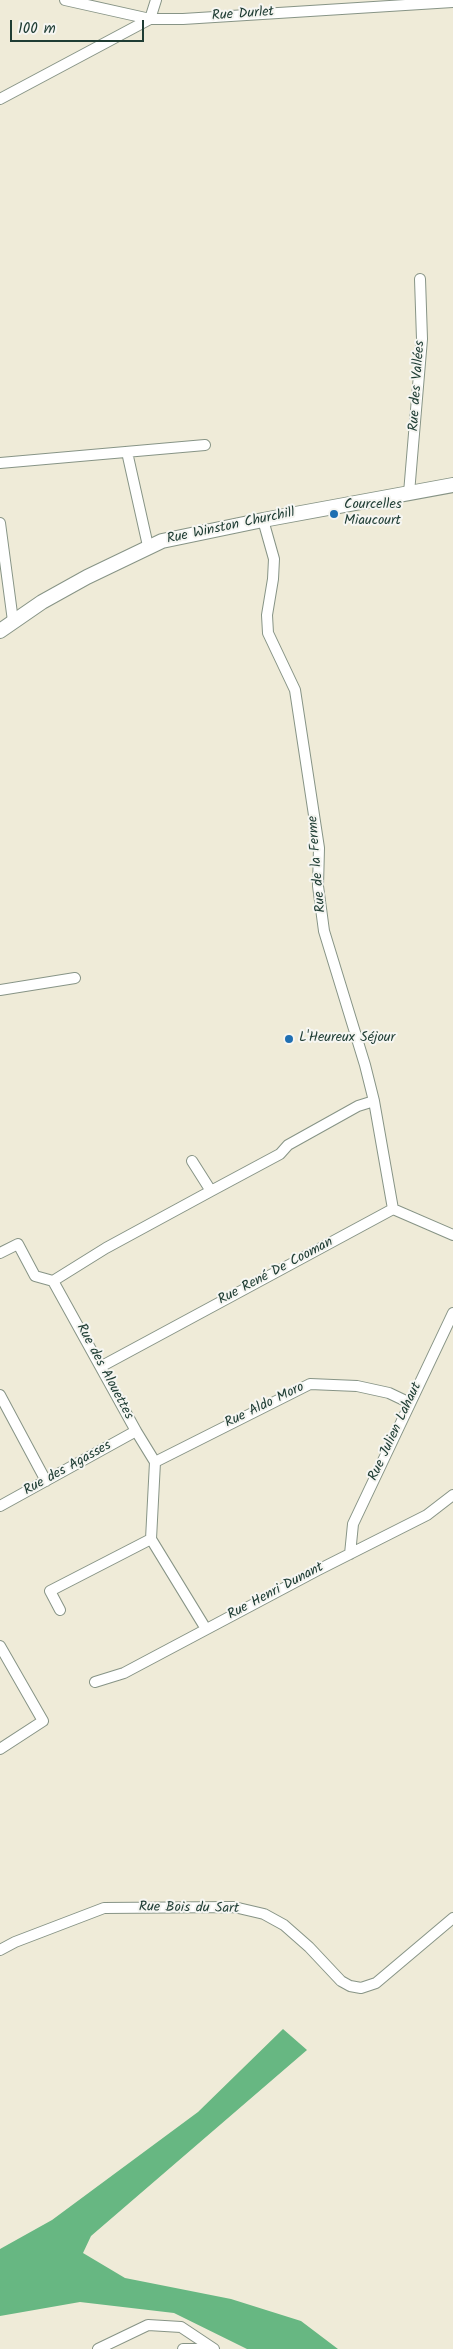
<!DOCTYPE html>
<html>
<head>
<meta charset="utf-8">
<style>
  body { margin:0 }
  #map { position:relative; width:453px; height:2349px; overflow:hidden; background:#efebd8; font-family:Kalam,sans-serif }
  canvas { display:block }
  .scale { position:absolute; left:10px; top:20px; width:134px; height:22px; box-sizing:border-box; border:2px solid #1f3d34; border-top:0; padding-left:6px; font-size:15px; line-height:18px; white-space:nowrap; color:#1f3d34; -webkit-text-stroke:4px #f6f6f2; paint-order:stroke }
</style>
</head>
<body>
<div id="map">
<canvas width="453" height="2349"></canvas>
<div class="scale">100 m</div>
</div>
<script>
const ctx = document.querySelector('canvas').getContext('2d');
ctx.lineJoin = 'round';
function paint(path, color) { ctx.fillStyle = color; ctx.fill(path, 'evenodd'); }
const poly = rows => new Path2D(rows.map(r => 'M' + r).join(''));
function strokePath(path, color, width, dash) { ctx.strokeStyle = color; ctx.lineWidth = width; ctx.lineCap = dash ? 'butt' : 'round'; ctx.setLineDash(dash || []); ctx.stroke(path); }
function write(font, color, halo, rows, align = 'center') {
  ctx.font = font + ' Kalam,sans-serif'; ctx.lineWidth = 4; ctx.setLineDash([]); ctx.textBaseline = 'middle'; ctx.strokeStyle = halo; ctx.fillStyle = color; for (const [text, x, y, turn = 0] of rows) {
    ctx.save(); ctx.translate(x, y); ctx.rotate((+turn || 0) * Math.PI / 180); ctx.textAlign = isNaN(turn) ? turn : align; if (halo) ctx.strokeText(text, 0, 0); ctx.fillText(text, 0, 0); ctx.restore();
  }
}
paint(poly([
  [283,2029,307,2050,91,2236,83,2253,125,2278,231,2299,301,2321,338,2349,247,2349,174,2313,80,2302,0,2316,0,2249,52,2220,198,2112]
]), '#67b782');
const minor = poly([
  [65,0,150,19,183,19,453,2],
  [0,99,150,19,156,0],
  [127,452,148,546],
  [0,463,205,445],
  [409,493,422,339,420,279],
  [263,520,274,559,273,579,267,615,268,633,295,690,319,848,318,886,324,931,365,1065,374,1101,393,1209],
  [0,523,13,621],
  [0,990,75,978],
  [211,1191,280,1154,288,1145,358,1106,374,1101],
  [0,1253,18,1244,35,1276,53,1281],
  [53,1281,136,1431,155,1462,151,1539,206,1629],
  [53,1281,106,1248,211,1191,192,1161],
  [102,1366,393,1209,453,1235],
  [0,1395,46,1481],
  [155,1462,310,1384,357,1386,389,1393,410,1403],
  [0,1506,136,1431],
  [350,1554,353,1524,453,1313],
  [60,1610,50,1591,151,1539],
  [0,1646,43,1721,0,1749],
  [95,1682,124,1673,318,1570,427,1515,453,1495],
  [0,1950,15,1942,104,1908,234,1907,264,1914,284,1925,309,1947,341,1981,350,1986,361,1988,376,1983,453,1918],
  [98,2349,148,2325,181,2327,214,2349],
  [183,2349,210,2349]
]);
const secondary = poly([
  [0,631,42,602,87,577,162,541,263,520,453,485]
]);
strokePath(minor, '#879486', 12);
strokePath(secondary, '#879486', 16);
strokePath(minor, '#fff', 10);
strokePath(secondary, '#fff', 14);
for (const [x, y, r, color] of [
  [334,514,5,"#1f6fb2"],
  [289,1039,5,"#1f6fb2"]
]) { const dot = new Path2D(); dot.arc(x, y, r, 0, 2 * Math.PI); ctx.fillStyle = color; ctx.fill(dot); strokePath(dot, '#f6f6f2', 2); }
write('14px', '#1f3d34', '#f6f6f2', [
  ["Rue Durlet",243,15,-4],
  ["Rue des Vallées",418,386,-86],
  ["Rue Winston Churchill",231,527,-12],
  ["Rue de la Ferme",318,864,-95],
  ["Rue René De Cooman",276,1272,-28],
  ["Rue des Alouettes",104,1372,62],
  ["Rue Aldo Moro",265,1406,-26],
  ["Rue Julien Lahaut",396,1432,-65],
  ["Rue des Agasses",68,1469,-29],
  ["Rue Henri Dunant",276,1592,-28],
  ["Rue Bois du Sart",189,1909,1]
]);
write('14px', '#1f3d34', '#f6f6f2', [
  ["Courcelles",344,506],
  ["Miaucourt",344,522],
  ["L'Heureux Séjour",299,1039]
], 'left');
</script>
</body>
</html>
